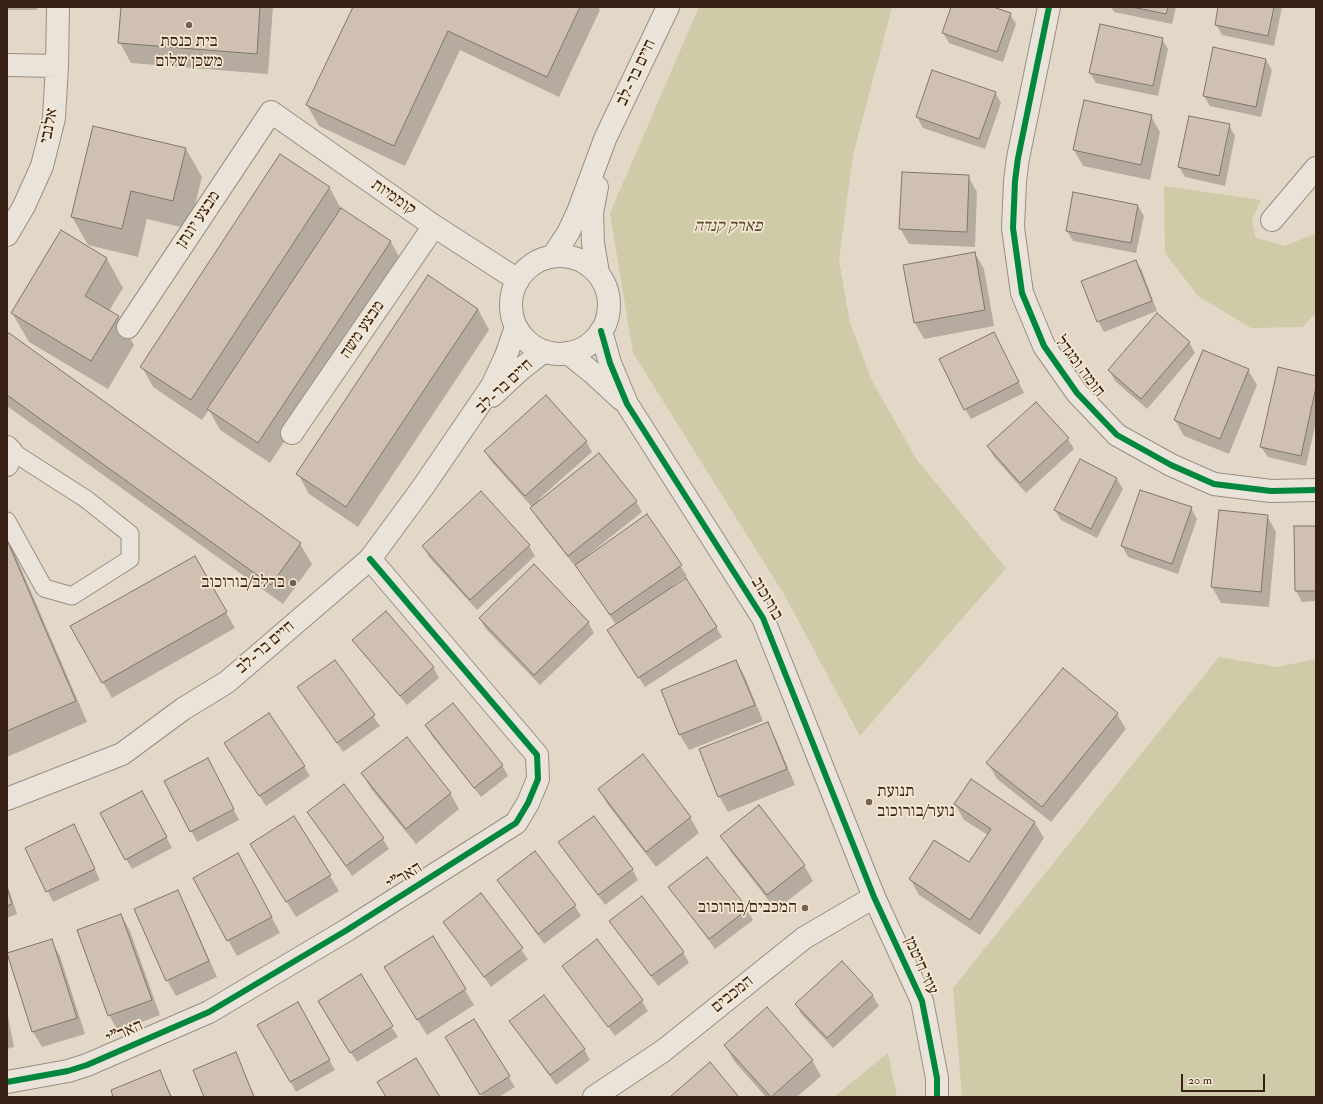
<!DOCTYPE html>
<html>
<head>
<meta charset="utf-8">
<style>
  body { margin:0 }
  #map { position:relative; width:1323px; height:1104px; overflow:hidden; background:#e3d8c7; font-family:"IM FELL Double Pica",serif }
  canvas { display:block }
  .frame { position:absolute; inset:0; border:8px solid #3a2116; pointer-events:none }
  .scale { position:absolute; left:1181px; top:1074px; width:84px; height:18px; box-sizing:border-box; border:2px solid #3a2116; border-top:0; padding-left:5px; font-size:12px; line-height:14px; white-space:nowrap; color:#3a2116; -webkit-text-stroke:3px #f5e8d2; paint-order:stroke }
</style>
</head>
<body>
<div id="map">
<canvas width="1323" height="1104"></canvas>
<div class="frame"></div>
<div class="scale">20 m</div>
</div>
<script>
const ctx = document.querySelector('canvas').getContext('2d');
ctx.lineJoin = 'round';
function paint(path, color) { ctx.fillStyle = color; ctx.fill(path, 'evenodd'); }
const poly = rows => new Path2D(rows.map(r => 'M' + r).join(''));
function strokePath(path, color, width, dash) { ctx.strokeStyle = color; ctx.lineWidth = width; ctx.lineCap = dash ? 'butt' : 'round'; ctx.setLineDash(dash || []); ctx.stroke(path); }
function write(font, color, halo, rows, align = 'center') {
  ctx.font = font + ' "IM FELL Double Pica","Frank Ruhl Libre",serif'; ctx.lineWidth = 3.5; ctx.setLineDash([]); ctx.textBaseline = 'middle'; ctx.strokeStyle = halo; ctx.fillStyle = color; for (const [text, x, y, turn = 0] of rows) {
    ctx.save(); ctx.translate(x, y); ctx.rotate((+turn || 0) * Math.PI / 180); ctx.textAlign = isNaN(turn) ? turn : align; if (halo) ctx.strokeText(text, 0, 0); ctx.fillText(text, 0, 0); ctx.restore();
  }
}
paint(poly([
  [699,7,892,7,853,155,839,260,850,323,872,381,917,460,1006,568,860,736,785,596,633,353,610,213],
  [1164,186,1261,200,1252,220,1256,238,1285,246,1314,234,1316,242,1316,313,1302,327,1251,328,1198,296,1165,253],
  [1219,657,1277,667,1316,659,1316,1097,962,1097,953,988],
  [888,1053,897,1097,834,1097]
]), '#cfcaa7');
paint(poly([
  [7,7,37,7,37,10,7,10],
  [122,7,273,7,268,74,131,63,120,43],
  [354,7,598,7,600,10,559,97,460,50,405,166,319,126,307,105],
  [952,7,990,7,1010,14,1016,24,1003,62,949,43,943,33],
  [1111,7,1176,7,1172,24,1114,12],
  [1219,7,1282,7,1274,46,1222,35,1216,24],
  [1162,39,1168,49,1158,96,1096,83,1090,73],
  [1266,60,1272,70,1261,117,1210,106,1204,96],
  [995,92,1001,103,985,149,923,128,917,117],
  [1151,116,1160,132,1150,180,1083,166,1074,150],
  [1229,125,1235,136,1225,186,1185,177,1179,167],
  [186,149,202,177,189,229,147,219,138,257,88,245,72,217],
  [280,156,330,188,341,209,391,242,402,262,270,463,220,430,209,410,202,420,153,387,142,367],
  [968,176,977,192,975,247,909,244,900,228],
  [1138,206,1144,216,1136,253,1073,241,1067,231],
  [61,232,107,259,123,288,109,311,118,317,134,345,108,389,29,342,12,313],
  [975,253,984,269,994,326,924,339,915,323,905,266],
  [1136,261,1142,271,1157,311,1104,332,1098,321],
  [478,309,489,330,358,527,309,494,298,474],
  [994,333,1024,393,971,419,965,409],
  [7,337,300,544,312,564,283,604,7,406],
  [1189,342,1195,353,1147,409,1115,381,1109,370],
  [1248,370,1257,385,1229,454,1184,436,1175,420],
  [1316,377,1316,422,1306,466,1268,457,1261,447],
  [1068,439,1074,449,1026,493,994,457,988,446],
  [586,441,592,452,539,499,636,501,642,512,588,555,589,556,647,516,687,576,674,585,716,627,722,637,645,687,615,640,616,625,576,564,574,565,537,518,532,507,491,461,485,451],
  [1081,460,1117,479,1123,489,1097,538,1061,520,1055,510],
  [481,493,529,546,535,556,477,610,429,557,423,546],
  [1191,508,1197,519,1178,574,1128,557,1122,546],
  [1267,516,1276,532,1269,607,1221,603,1212,587],
  [1295,527,1316,527,1316,601,1302,602,1296,591],
  [7,540,14,552,87,722,7,757],
  [194,557,235,628,112,698,71,627],
  [480,619,588,622,594,633,540,685,486,629],
  [354,640,433,667,439,678,407,705,360,650],
  [334,661,380,726,343,752,298,687],
  [736,661,745,677,763,721,689,750,680,735,662,691],
  [1117,714,1126,729,1051,822,997,779,988,763],
  [767,723,776,739,795,785,728,812,719,796],
  [426,725,502,765,508,776,481,797,432,736],
  [225,744,304,766,310,776,266,806],
  [213,770,239,820,197,842,165,782],
  [362,773,450,793,459,809,416,844,371,789],
  [971,780,1035,823,1044,838,980,935,919,895,910,879,969,864,988,835,964,820,955,804],
  [599,790,690,817,699,833,656,867,608,805],
  [147,802,172,848,132,869,126,859],
  [308,812,383,839,389,849,352,876],
  [79,836,100,880,53,902,27,848],
  [722,836,804,865,813,881,776,910,731,852],
  [560,843,632,869,638,880,605,905],
  [261,860,330,876,339,891,296,917],
  [247,870,280,933,237,956,194,878],
  [499,881,575,906,581,916,544,944],
  [7,884,17,914,7,918],
  [670,887,747,910,753,920,715,949],
  [177,891,186,907,217,977,176,996,167,980],
  [481,894,528,959,491,987,445,922],
  [121,915,130,931,160,1015,118,1031,109,1015],
  [611,921,683,952,689,963,658,986],
  [433,938,474,1005,427,1035,394,983],
  [51,940,60,956,85,1034,42,1047,33,1032,8,954],
  [842,963,873,996,879,1006,833,1048,802,1015,796,1005],
  [564,966,642,1001,648,1011,615,1036],
  [360,976,398,1037,357,1062,325,1011],
  [297,1003,335,1070,296,1092,259,1025],
  [7,1011,14,1047,7,1049],
  [473,1020,515,1087,499,1097,483,1097,452,1048],
  [510,1021,584,1049,590,1060,556,1085],
  [725,1045,812,1060,821,1076,797,1097,766,1097,734,1061],
  [235,1053,255,1097,205,1097],
  [159,1071,172,1097,115,1097]
]), '#0003');
const building = poly([
  [121,7,260,7,257,54,118,43,121,7],
  [353,7,580,7,547,77,448,31,394,146,306,105,353,7],
  [951,7,993,7,1011,13,997,52,942,33,951,7],
  [1132,7,1168,7,1166,14,1132,7],
  [1218,7,1274,7,1268,36,1215,25,1218,7],
  [1100,24,1163,38,1153,86,1089,73,1100,24],
  [1213,47,1266,59,1256,107,1203,96,1213,47],
  [932,70,996,92,979,139,916,117,932,70],
  [1084,100,1152,115,1141,165,1073,150,1084,100],
  [1189,116,1230,124,1219,176,1178,167,1189,116],
  [93,126,186,148,173,201,131,191,122,229,71,217,93,126],
  [280,154,330,187,191,400,140,367,280,154],
  [902,172,969,175,967,232,899,229,902,172],
  [1073,192,1138,205,1131,243,1066,231,1073,192],
  [341,208,391,241,258,443,207,409,341,208],
  [61,230,107,258,85,296,119,316,91,361,11,313,61,230],
  [975,252,985,310,914,323,903,265,975,252],
  [1136,260,1152,301,1097,322,1081,281,1136,260],
  [428,275,478,309,346,507,296,474,428,275],
  [1157,313,1190,342,1141,399,1108,370,1157,313],
  [994,332,1019,382,964,410,939,359,994,332],
  [9,333,301,543,271,585,7,395,7,335,9,333],
  [1203,350,1249,369,1220,439,1174,420,1203,350],
  [1278,367,1316,376,1316,387,1301,456,1260,447,1278,367],
  [546,395,587,441,525,496,484,451,546,395],
  [1036,402,1069,438,1020,483,987,446,1036,402],
  [599,453,637,501,568,556,530,508,599,453],
  [1080,459,1117,478,1091,529,1054,510,1080,459],
  [1140,490,1192,507,1172,564,1121,546,1140,490],
  [481,491,530,545,470,600,422,546,481,491],
  [1219,510,1268,515,1261,592,1211,587,1219,510],
  [647,514,682,565,610,615,575,565,647,514],
  [1294,526,1316,526,1316,591,1295,591,1294,526],
  [7,540,76,701,7,731,7,540],
  [195,556,227,612,102,683,70,626,195,556],
  [534,564,589,622,534,675,479,618,534,564],
  [686,578,717,627,638,678,607,630,686,578],
  [386,611,434,667,400,696,352,640,386,611],
  [335,660,375,715,337,743,297,687,335,660],
  [736,660,755,705,679,735,661,690,736,660],
  [1063,668,1118,713,1042,807,986,763,1063,668],
  [453,703,503,765,474,788,425,725,453,703],
  [269,713,305,766,259,796,224,743,269,713],
  [768,722,787,769,718,797,699,749,768,722],
  [407,737,451,793,406,829,361,773,407,737],
  [643,754,691,817,646,852,598,789,643,754],
  [208,758,234,809,190,832,164,781,208,758],
  [971,779,1035,822,970,920,909,879,934,840,969,862,991,829,954,804,971,779],
  [344,784,384,838,346,866,307,812,344,784],
  [142,791,167,837,125,860,100,813,142,791],
  [759,805,805,865,767,895,720,836,759,805],
  [294,816,331,875,286,902,250,844,294,816],
  [594,816,633,869,598,895,558,842,594,816],
  [74,824,95,869,46,892,25,848,74,824],
  [535,851,576,905,538,934,497,880,535,851],
  [238,853,272,917,227,941,193,878,238,853],
  [707,857,748,909,709,939,668,887,707,857],
  [7,888,12,904,7,906,7,888],
  [178,890,209,961,166,981,134,909,178,890],
  [481,893,523,948,484,977,443,922,481,893],
  [642,896,684,952,651,976,609,921,642,896],
  [121,914,152,1000,108,1016,77,930,121,914],
  [433,936,466,989,417,1020,384,967,433,936],
  [52,939,77,1018,32,1032,7,953,52,939],
  [597,939,643,1000,608,1027,562,966,597,939],
  [842,961,873,995,827,1038,795,1004,842,961],
  [361,974,393,1026,350,1053,318,1001,361,974],
  [544,995,585,1049,550,1075,509,1021,544,995],
  [298,1002,330,1060,290,1082,257,1025,298,1002],
  [767,1007,813,1060,771,1097,724,1045,767,1007],
  [474,1019,510,1076,480,1095,445,1037,474,1019],
  [236,1052,254,1097,204,1097,193,1070,236,1052],
  [416,1058,440,1097,386,1097,377,1082,416,1058],
  [710,1062,739,1097,672,1097,671,1096,710,1062],
  [160,1070,171,1097,113,1097,111,1090,160,1070]
]);
paint(building, '#cfc0b1');
strokePath(building, '#7f766c', 1);
const service = poly([
  [7,521,44,588,72,596,130,559,130,534,86,499,11,451]
]);
const minor = poly([
  [1049,7,1018,158,1015,181,1013,228,1022,293,1044,346,1077,393,1117,435,1171,465,1214,484,1271,491,1316,490],
  [7,65,57,66],
  [1272,220,1316,168],
  [7,235,24,206,42,166,54,118,57,66,58,7],
  [128,327,271,112,434,226,518,280],
  [601,331,610,363,627,404,763,618,874,897,922,1001,937,1078,937,1097],
  [568,353,594,374,621,399],
  [292,433,434,226],
  [7,447,11,451,7,465],
  [7,1082,68,1071,87,1065,209,1012,347,930,516,823,528,803,538,779,537,755,370,559],
  [594,1097,663,1051,804,938,874,897]
]);
const tertiary = poly([
  [597,187,592,213,593,243,598,273],
  '511 305a49 49 0 1 1 98 0a49 49 0 1 1-98 0Z',
  [553,256,568,233,578,212,605,139,668,7],
  [492,396,521,369,544,351],
  [7,799,122,754,183,709,227,682,370,559,423,487,492,386,506,356,516,327]
]);
strokePath(service, '#988e83', 19);
strokePath(minor, '#988e83', 24);
strokePath(tertiary, '#988e83', 24);
strokePath(service, '#e9e3da', 17);
strokePath(minor, '#e9e3da', 22);
strokePath(tertiary, '#e9e3da', 22);
strokePath(poly([
  [1049,7,1018,158,1015,181,1013,228,1022,293,1044,346,1077,393,1117,435,1171,465,1214,484,1271,491,1316,490],
  [601,331,610,363,627,404,763,618,874,897,922,1001,937,1078,937,1097],
  [7,1082,68,1071,87,1065,209,1012,347,930,516,823,528,803,538,779,537,755,370,559]
]), '#00873e', 6);
for (const [x, y, r, color] of [
  [189,25,4,"#756154"],
  [293,583,4,"#756154"],
  [869,802,4,"#756154"],
  [805,908,4,"#756154"]
]) { const dot = new Path2D(); dot.arc(x, y, r, 0, 2 * Math.PI); ctx.fillStyle = color; ctx.fill(dot); strokePath(dot, '#f5e8d2', 1.5); }
write('17px', '#3a2116', '#f5e8d2', [
  ["בית כנסת",189,42,"center"],
  ["משכן שלום",189,62,"center"],
  ["ברלב/בורוכוב",285,583],
  ["תנועת",877,792,"left"],
  ["נוער/בורוכוב",877,812,"left"],
  ["המכבים/בורוכוב",797,908]
], 'right');
write('17px', '#3a2116', '#f5e8d2', [
  ["חיים בר-לב",637,73,-65],
  ["אלנבי",50,126,-79],
  ["קוממיות",393,198,35],
  ["מבצע יונתן",199,220,-56],
  ["מבצע משה",363,330,-56],
  ["חומה ומגדל",1079,367,53],
  ["חיים בר-לב",505,387,-43],
  ["בורוכוב",766,599,60],
  ["חיים בר-לב",266,648,-41],
  ["האר\"י",405,877,-32],
  ["עוזי חיטמן",920,966,66],
  ["המכבים",733,995,-39],
  ["האר\"י",125,1033,-24]
]);
write('italic 17px', '#5b4834', '#f5e8d2', [
  ["פארק קנדה",728,227]
]);
</script>
</body>
</html>
